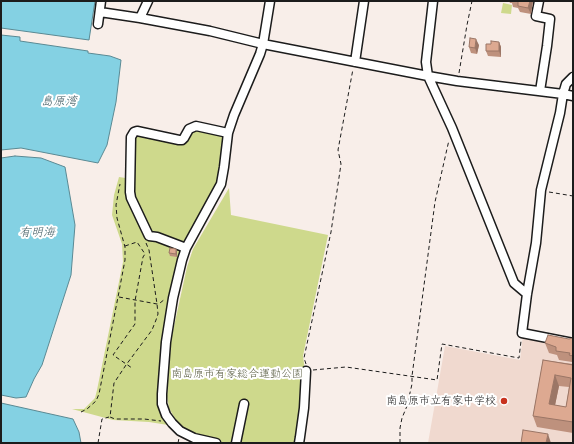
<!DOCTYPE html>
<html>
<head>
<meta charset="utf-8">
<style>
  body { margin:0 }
  #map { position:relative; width:574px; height:444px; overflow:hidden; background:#f8eee9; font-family:Mali,sans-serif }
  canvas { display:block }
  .frame { position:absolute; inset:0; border:2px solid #1c1c1c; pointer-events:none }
</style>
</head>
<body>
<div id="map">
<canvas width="574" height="444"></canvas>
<div class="frame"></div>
</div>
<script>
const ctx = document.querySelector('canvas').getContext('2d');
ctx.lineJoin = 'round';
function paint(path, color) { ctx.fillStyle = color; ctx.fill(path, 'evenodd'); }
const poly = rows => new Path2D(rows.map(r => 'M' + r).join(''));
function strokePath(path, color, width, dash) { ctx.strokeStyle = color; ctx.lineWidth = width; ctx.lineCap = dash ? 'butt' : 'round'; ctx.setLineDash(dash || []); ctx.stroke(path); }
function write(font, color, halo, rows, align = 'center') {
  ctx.font = font + ' Mali,"Klee One",sans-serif'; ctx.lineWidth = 4; ctx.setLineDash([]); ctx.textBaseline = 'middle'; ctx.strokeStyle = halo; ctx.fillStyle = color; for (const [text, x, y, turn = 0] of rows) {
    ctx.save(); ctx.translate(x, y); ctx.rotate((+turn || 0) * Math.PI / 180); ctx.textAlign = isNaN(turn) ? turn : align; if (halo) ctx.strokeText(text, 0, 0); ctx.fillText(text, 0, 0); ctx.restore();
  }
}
paint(poly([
  [523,335,573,345,573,443,428,443,445,346,520,360]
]), '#f0d9cf');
paint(poly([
  [503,3,512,5,511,14,501,13],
  [195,128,223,135,223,151,217,186,188,237,169,302,164,417,168,425,149,422,113,420,72,409,84,409,95,398,97,390,123,262,122,244,112,215,114,195,119,177,132,179,134,142,138,133,184,144,191,131],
  [229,188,231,215,328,235,303,356,305,371,297,443,196,443,197,436,185,429,178,424,169,408,167,396,171,340,187,267,193,249]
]), '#ced98c');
const water = poly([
  [1,1,95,1,89,40,1,28,1,1],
  [1,35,20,37,20,41,88,51,88,53,110,56,121,60,116,102,107,145,98,163,21,148,1,150,1,35],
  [15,156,41,158,65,167,75,225,71,275,42,365,34,379,26,397,16,398,1,395,1,158,15,156],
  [1,403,73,419,79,432,81,443,1,443,1,403]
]);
paint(water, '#84d1e3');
strokePath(water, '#5a8993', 1);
const minor = poly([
  [148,1,140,18,210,31,263,44,428,76,457,81,563,94,573,96],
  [433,1,426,62,428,76,452,128,514,283,527,294],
  [539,1,536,16,550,19,547,46,540,91],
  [100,12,140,18],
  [98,24,101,1],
  [355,62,364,1],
  [573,77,566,84,563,94,560,113,541,190,536,243,527,294,522,333,573,343],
  [186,248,157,237,149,236,131,198,130,192,131,137,134,132,137,131,179,140,182,140,184,138,189,129,196,126,228,133],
  [216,443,194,438,180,431,172,423,166,415,162,404,162,394,166,342,173,298,182,260,186,248,221,184,224,167,228,133,234,115,260,54,263,44,270,1],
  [236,443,244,404],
  [299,443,300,437,304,408,306,371]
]);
strokePath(minor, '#1c1c1c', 11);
strokePath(poly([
  [459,73,467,25,472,1],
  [549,192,573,196],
  [146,243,149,250,157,304,158,314,156,320,152,330,126,365,114,383,110,417,115,419,144,419,161,421],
  [125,246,137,242,145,254,143,257,135,301,135,324,113,355,132,368],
  [119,297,157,304,160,303,165,299],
  [306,364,304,358,331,232,341,164,338,150,353,69],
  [313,370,346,367,437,380,442,344,519,358,521,341],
  [81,412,87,409,96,401,99,394,118,297,125,260,125,247,117,218,116,205,120,184],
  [98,443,102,419,109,417],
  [178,443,179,438],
  [400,443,400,428,402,418,407,406,412,384,412,376,435,202,449,140]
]), '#1c1c1c', 1, [4, 3]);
strokePath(minor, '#fff', 8);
paint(poly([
  [509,1,533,1,531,14,520,12,518,8,513,7,512,3,510,3],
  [499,42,501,47,501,57,488,56,486,51,491,44],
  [479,45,477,54,471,53,469,47],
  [176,249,177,252,177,257,170,256,169,253],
  [573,338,573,433,537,427,533,416,543,360,573,364,572,362,559,360,557,355,549,353,545,343],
  [559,386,569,387,566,407,555,405]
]), '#be917d');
paint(poly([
  [530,1,533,1,531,14,528,8],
  [476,39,479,45,477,54,475,48],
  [499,42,501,47,501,57,499,51],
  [176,249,177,252,177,257,176,254],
  [555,375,559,386,553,415,549,404],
  [548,434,551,443,546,443]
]), '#9b7666');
const building = poly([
  [517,1,530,1,528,8,518,6,518,1,517,1],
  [470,38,476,39,475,48,469,47,470,38],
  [491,41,499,42,499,51,486,51,486,44,491,44,491,41],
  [170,248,176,249,176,254,169,253,170,248],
  [548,335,569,339,573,338,573,356,569,355,570,353,556,351,556,347,545,343,548,335],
  [543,360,573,365,573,422,533,416,543,360],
  [555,375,571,378,566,407,549,404,555,375],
  [523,430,548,434,546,443,521,443,523,430]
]);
paint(building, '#dda991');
strokePath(building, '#9b7666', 1);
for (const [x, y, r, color] of [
  [504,401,4,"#c8321e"]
]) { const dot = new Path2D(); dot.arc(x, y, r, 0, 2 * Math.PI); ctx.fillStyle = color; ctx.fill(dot); strokePath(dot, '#fff', 1.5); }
write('11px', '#5a5e43', '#fff', [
  ["南島原市有家総合運動公園",237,374]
]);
write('11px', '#1c1c1c', '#fff', [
  ["南島原市立有家中学校",496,401]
], 'right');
write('italic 12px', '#405b62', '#fff', [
  ["島原湾",59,101],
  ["有明海",37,232]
]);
</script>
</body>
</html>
